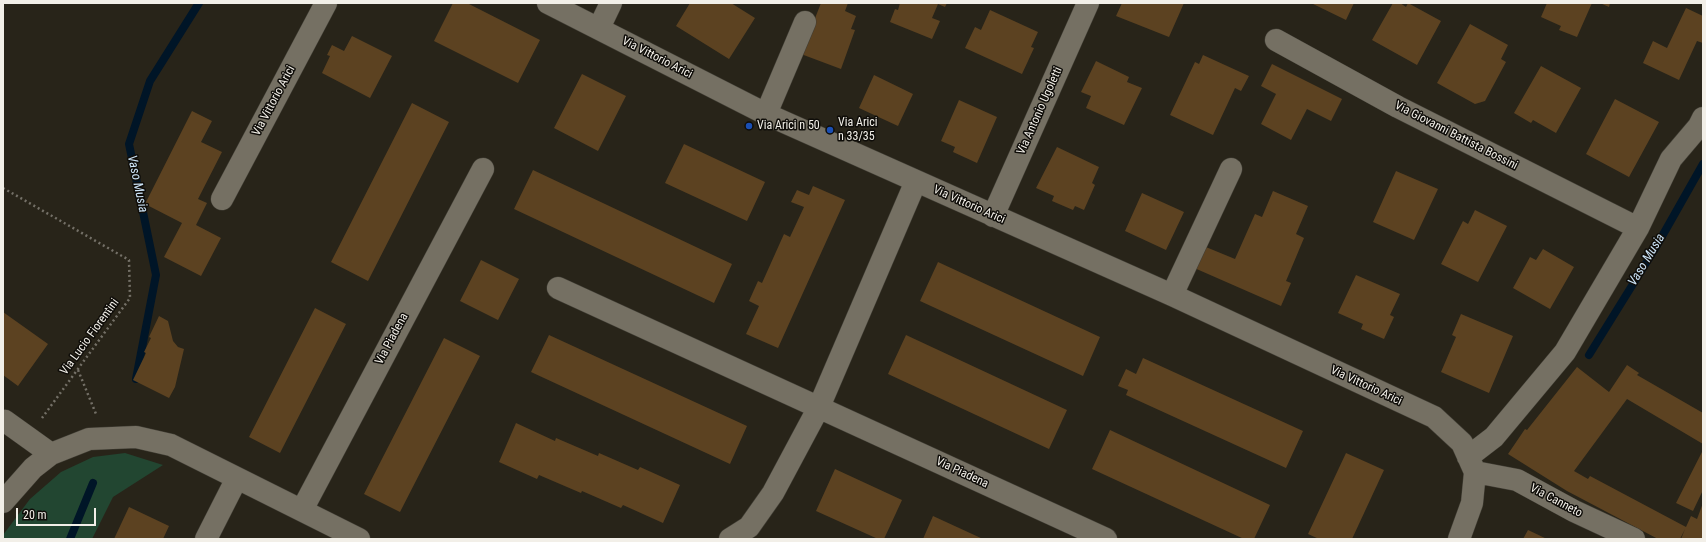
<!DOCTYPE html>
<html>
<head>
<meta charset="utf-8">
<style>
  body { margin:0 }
  #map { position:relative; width:1706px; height:542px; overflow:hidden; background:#282419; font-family:"Roboto Condensed",sans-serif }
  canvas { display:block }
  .frame { position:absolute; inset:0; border:4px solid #f2efe8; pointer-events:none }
  .scale { position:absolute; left:16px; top:508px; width:80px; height:18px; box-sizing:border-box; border:2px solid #f2efe8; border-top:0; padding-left:5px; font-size:12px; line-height:14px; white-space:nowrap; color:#f2efe8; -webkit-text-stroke:3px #0f0d09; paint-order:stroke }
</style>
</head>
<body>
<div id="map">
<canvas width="1706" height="542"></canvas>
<div class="frame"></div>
<div class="scale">20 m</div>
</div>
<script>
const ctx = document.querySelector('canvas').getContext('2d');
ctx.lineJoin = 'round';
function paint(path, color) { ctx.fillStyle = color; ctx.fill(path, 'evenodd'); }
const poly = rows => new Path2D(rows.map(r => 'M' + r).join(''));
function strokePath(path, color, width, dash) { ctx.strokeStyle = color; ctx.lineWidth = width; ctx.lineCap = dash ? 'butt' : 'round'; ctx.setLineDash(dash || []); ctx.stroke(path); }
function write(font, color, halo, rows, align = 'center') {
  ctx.font = font + ' "Roboto Condensed",sans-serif'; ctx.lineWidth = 3; ctx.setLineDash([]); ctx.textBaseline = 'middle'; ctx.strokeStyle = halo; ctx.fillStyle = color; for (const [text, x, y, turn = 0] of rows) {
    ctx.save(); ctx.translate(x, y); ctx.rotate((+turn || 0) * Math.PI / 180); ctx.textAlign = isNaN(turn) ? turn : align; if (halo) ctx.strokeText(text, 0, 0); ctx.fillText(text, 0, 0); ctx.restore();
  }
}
paint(poly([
  [125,453,163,465,113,497,92,539,3,539,3,535,30,499,61,472,93,457]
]), '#224631');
strokePath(poly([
  [1589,355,1656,247,1703,164],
  [136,379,156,275,129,144,150,81,199,3],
  [70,539,93,483]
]), '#001527', 8);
paint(poly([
  [453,3,467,3,540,40,518,83,434,41],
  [690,3,731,3,755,18,729,59,676,26],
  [821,3,848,3,845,11,856,16,851,29,855,30,841,69,801,54],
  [900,3,947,3,945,7,938,4,932,18,940,21,932,39,890,22,895,9,898,10],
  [1122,3,1184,3,1169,37,1116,16],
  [1311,3,1354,3,1346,20],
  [1393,3,1400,3,1406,7,1408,3,1441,21,1417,65,1372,40],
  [1547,3,1592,3,1577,37,1559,30,1561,26,1541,17],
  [1600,3,1610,3,1609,7],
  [1686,8,1703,16,1703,43,1697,41,1679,80,1643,63,1653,41,1667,48],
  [990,10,1038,32,1031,47,1034,48,1022,74,965,48,975,27,981,30],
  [1470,24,1508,45,1501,59,1506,62,1485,101,1475,104,1437,83],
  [352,36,392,56,370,98,322,73,330,56,327,55,332,45,344,51],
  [1203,55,1249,76,1241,91,1235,88,1213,135,1170,115,1195,62,1199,64],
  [1096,61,1129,77,1127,82,1142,88,1124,125,1086,108,1091,96,1081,92],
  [1272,64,1342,99,1331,121,1307,109,1291,140,1261,124,1276,94,1261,86],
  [1541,66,1581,88,1556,133,1533,120,1531,123,1514,113],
  [582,74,626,96,598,151,554,128],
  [874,75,913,94,898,126,859,108],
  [1615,99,1659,122,1629,177,1586,154],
  [959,100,997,117,977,163,953,152,955,147,941,141],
  [412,103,449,122,368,281,331,262],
  [192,111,212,121,201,142,222,152,198,199,207,203,196,225,221,238,201,276,164,257,182,223,145,204],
  [684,144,765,182,747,221,665,183],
  [1057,147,1099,167,1092,183,1095,185,1084,210,1075,206,1073,210,1052,201,1054,196,1036,188],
  [533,170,732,264,714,303,514,209],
  [1396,171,1438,189,1414,240,1373,222],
  [813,186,845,200,778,348,746,334,759,306,749,301,758,281,762,283,784,234,790,237,804,207,791,202,797,190,809,195],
  [1273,191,1308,206,1296,234,1304,238,1286,281,1291,283,1281,306,1192,267,1201,245,1235,259,1255,214,1262,217],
  [1142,193,1184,212,1166,250,1125,231],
  [1475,210,1507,226,1478,282,1441,264,1463,221,1468,224],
  [1543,249,1574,267,1550,309,1513,288,1530,257,1536,260],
  [481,260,519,279,498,320,460,301],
  [938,262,1100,337,1083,376,920,301],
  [1356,275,1400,294,1390,315,1394,317,1384,339,1361,329,1363,324,1338,313],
  [315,308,346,324,280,453,249,437],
  [3,312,48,344,18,386,3,375],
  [1461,314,1513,336,1489,393,1441,372,1456,337,1452,335],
  [159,316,168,321,173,341,178,347,184,349,175,387,169,398,133,380,146,353,144,352,151,338,149,337],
  [549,335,747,426,730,464,531,372],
  [906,335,1067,410,1049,449,888,374],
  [444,338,480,356,400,512,364,494],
  [1143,358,1303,431,1286,468,1126,395,1128,390,1118,386,1126,369,1136,374],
  [1627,365,1639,373,1637,375,1703,413,1703,444,1627,399,1574,471,1588,479,1590,476,1686,527,1691,516,1697,519,1703,503,1703,539,1681,539,1685,529,1680,539,1658,539,1567,491,1508,454,1525,429,1527,430,1577,367,1609,392],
  [516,423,555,441,556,438,598,456,599,453,638,470,640,467,680,485,663,523,623,505,621,508,582,491,581,493,539,475,537,479,499,462],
  [1110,430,1270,505,1254,539,1244,539,1092,469],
  [1703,450,1703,490,1693,511,1676,503],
  [1346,453,1384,470,1352,539,1319,539,1308,534],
  [835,469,902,500,884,539,878,539,816,511],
  [129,507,169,526,163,539,114,539],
  [933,516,983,539,923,539],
  [1528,530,1547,539,1523,539]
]), '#5c4221');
const minor = poly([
  [548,3,766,114,1172,295,1434,417,1462,443,1475,472,1472,503,1459,539],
  [599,28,611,3],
  [1276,40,1398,107,1638,228],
  [766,114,805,22],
  [222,199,326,3],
  [993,216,1088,3],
  [558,288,1106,539],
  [1172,295,1231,169],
  [3,422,5,421,51,454],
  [1468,457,1494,437,1565,352,1638,228,1671,159,1699,126,1703,118],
  [1475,472,1517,480,1574,511,1634,539],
  [3,502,33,468,51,454,89,439,136,437,171,445,359,539],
  [302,510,483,169],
  [206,539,237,478],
  [730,539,749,527,773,493,819,407,916,181]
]);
strokePath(minor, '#423f36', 23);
strokePath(poly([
  [3,188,129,260,130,298,42,418],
  [78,370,96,414]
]), '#747067', 2.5, [2, 3]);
strokePath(minor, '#757063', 22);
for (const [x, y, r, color] of [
  [749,126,4,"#1a4fb4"],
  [830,130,4,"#1a4fb4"]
]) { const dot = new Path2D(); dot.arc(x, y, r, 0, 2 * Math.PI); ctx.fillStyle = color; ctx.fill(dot); strokePath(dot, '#0f0d09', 1.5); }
write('12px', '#f2efe8', '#0f0d09', [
  ["Via Vittorio Arici",657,58,27],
  ["Via Vittorio Arici",274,101,-62],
  ["Via Antonio Ugoletti",1040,111,-66],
  ["Via Giovanni Battista Bossini",1456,136,27],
  ["Via Vittorio Arici",969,205,24],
  ["Via Lucio Fiorentini",90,337,-54],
  ["Via Piadena",392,339,-62],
  ["Via Vittorio Arici",1366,386,25],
  ["Via Piadena",962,473,25],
  ["Via Canneto",1556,501,28]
]);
write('12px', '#f2efe8', '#0f0d09', [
  ["Via Arici",838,123],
  ["n 33/35",838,137],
  ["Via Arici n 50",757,126]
], 'left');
write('italic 13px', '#cce3f6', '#0f0d09', [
  ["Vaso Musia",137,184,78],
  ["Vaso Musia",1647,260,-59]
]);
</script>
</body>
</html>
